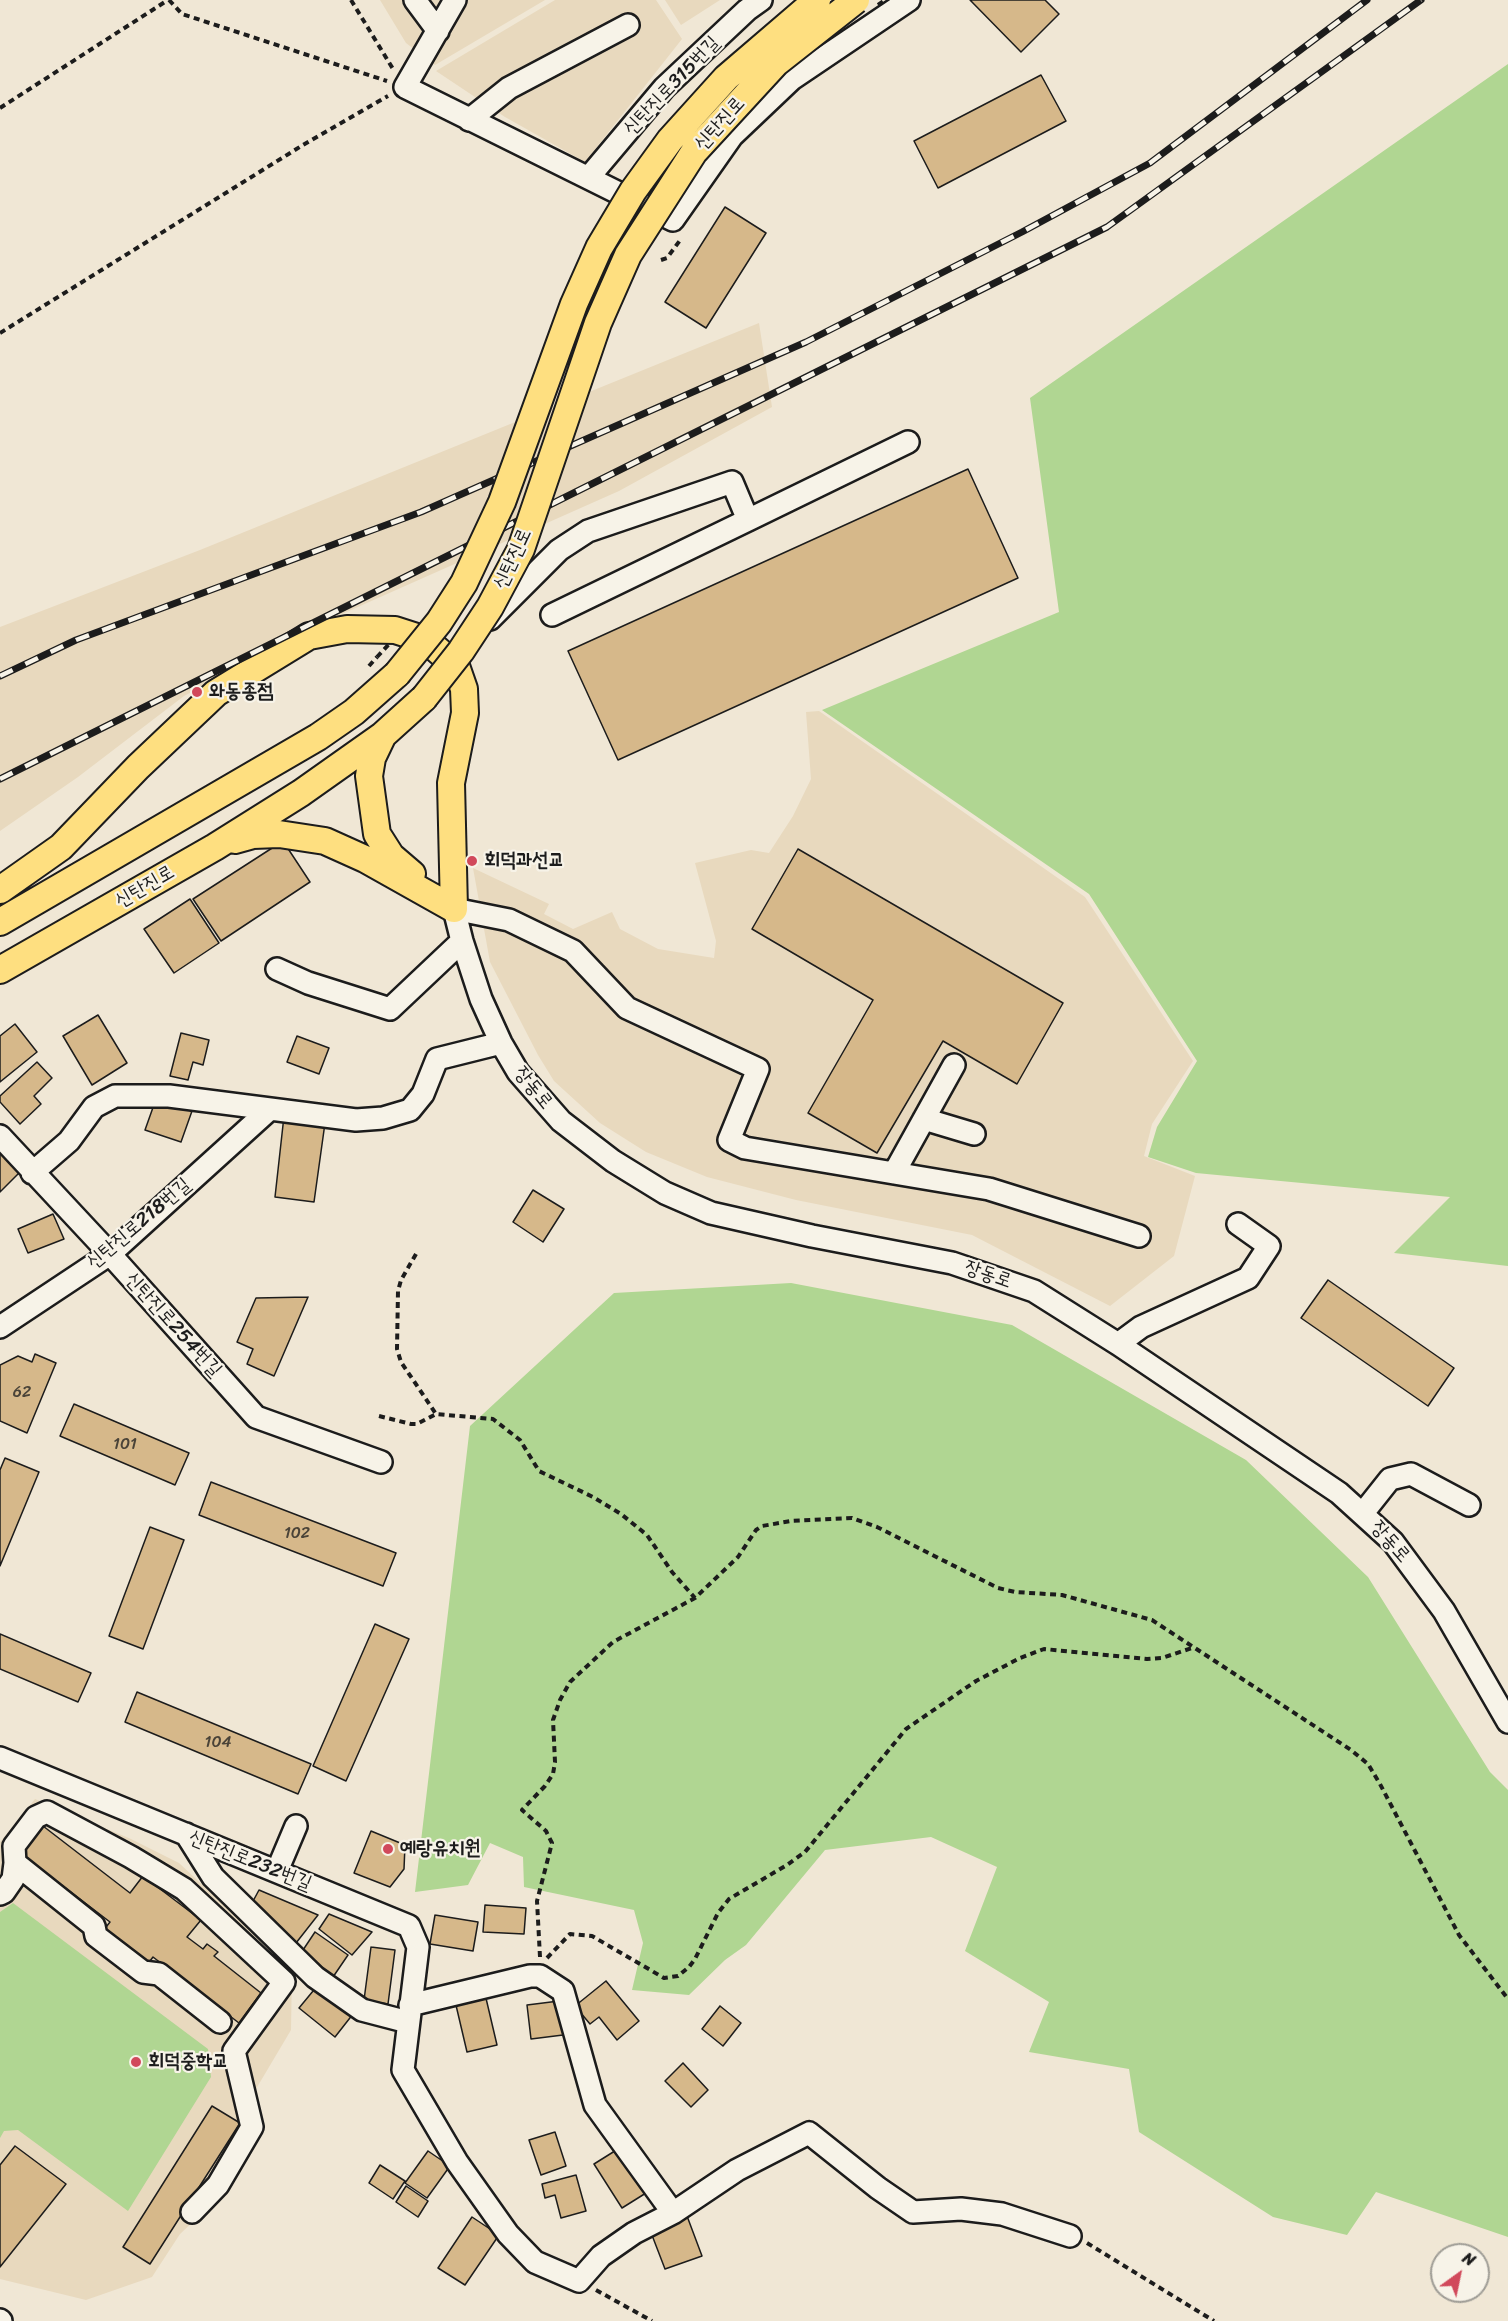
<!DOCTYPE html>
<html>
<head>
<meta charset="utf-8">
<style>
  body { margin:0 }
  #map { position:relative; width:1508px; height:2321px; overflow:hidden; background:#f0e7d5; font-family:Sriracha,sans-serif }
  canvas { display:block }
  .north { position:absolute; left:1430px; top:2243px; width:60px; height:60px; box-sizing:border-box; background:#f7f3e8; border:2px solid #9f9d96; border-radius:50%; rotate:33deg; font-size:16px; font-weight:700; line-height:24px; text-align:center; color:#1c1c1c }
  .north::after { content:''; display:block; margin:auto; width:21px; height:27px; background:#d1495b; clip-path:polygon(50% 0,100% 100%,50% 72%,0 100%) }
</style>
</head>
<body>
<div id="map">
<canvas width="1508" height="2321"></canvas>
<div class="north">N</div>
</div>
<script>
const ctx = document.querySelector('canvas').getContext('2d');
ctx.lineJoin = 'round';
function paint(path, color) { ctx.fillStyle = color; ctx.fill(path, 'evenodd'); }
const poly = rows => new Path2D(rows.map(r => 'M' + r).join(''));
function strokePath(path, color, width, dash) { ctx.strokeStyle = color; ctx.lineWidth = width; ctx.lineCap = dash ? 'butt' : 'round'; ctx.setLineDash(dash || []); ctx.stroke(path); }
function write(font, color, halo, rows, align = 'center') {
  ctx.font = font + ' Sriracha,"Poor Story",sans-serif'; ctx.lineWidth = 4.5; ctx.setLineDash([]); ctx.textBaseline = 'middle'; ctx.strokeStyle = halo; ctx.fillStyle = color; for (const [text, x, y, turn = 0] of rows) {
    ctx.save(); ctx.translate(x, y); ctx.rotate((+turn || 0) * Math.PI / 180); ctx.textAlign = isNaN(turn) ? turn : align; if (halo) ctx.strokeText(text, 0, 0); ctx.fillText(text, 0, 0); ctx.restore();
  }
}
paint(poly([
  [380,0,545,0,435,65,406,43],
  [555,0,656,0,682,39,585,162,505,117,436,71],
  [665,0,720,0,681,25],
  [759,323,772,407,619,491,324,622,184,696,78,777,0,831,0,627,200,550],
  [819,711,1085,897,1193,1061,1152,1124,1144,1156,1195,1176,1174,1256,1110,1306,972,1235,796,1200,707,1177,646,1152,600,1123,554,1081,538,1055,490,962,473,868,549,904,544,914,573,929,612,912,620,929,658,949,714,958,716,941,695,863,751,850,769,853,793,816,811,779,806,712],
  [35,1799,131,1839,179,1863,292,1969,291,2030,253,2094,227,2190,180,2234,152,2277,86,2300,0,2279,0,1842]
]), '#e8d9be');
paint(poly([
  [1508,64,1508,1266,1394,1253,1450,1197,1196,1173,1148,1157,1157,1127,1197,1061,1089,894,822,710,1059,612,1030,398],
  [791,1283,1012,1325,1246,1460,1368,1577,1490,1772,1508,1790,1508,2237,1376,2192,1347,2235,1273,2217,1139,2132,1129,2069,1029,2052,1049,2002,965,1951,997,1867,931,1837,825,1850,746,1945,725,1960,689,1995,632,1990,643,1943,634,1910,524,1887,523,1857,490,1843,468,1885,415,1892,470,1426,614,1293],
  [13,1903,208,2049,211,2077,128,2211,18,2130,4,2131,0,2138,0,1912]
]), '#b0d692');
const building = poly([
  [970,0,1045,0,1059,14,1021,52,970,0],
  [1041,75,1066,121,938,188,914,141,1041,75],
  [725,207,766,233,706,328,665,302,725,207],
  [968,469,1018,578,618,760,568,651,968,469],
  [283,841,310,882,221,941,193,899,283,841],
  [798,849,1063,1003,1017,1084,943,1041,877,1153,808,1113,873,1000,752,929,798,849],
  [190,899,219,943,174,973,144,929,190,899],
  [98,1015,127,1063,92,1085,63,1036,98,1015],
  [15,1024,37,1052,0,1082,0,1036,15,1024],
  [181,1033,209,1040,203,1065,193,1062,188,1080,170,1076,181,1033],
  [297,1036,329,1048,319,1074,287,1062,297,1036],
  [37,1062,52,1078,34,1096,41,1104,20,1124,0,1102,0,1096,37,1062],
  [156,1099,192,1111,181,1142,145,1130,156,1099],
  [284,1116,325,1123,314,1202,275,1197,284,1116],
  [0,1145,23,1169,0,1192,0,1145],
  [533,1190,564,1209,543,1242,513,1222,533,1190],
  [53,1214,64,1239,28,1253,18,1229,53,1214],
  [1328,1280,1454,1368,1428,1406,1301,1318,1328,1280],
  [308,1297,274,1376,247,1364,253,1349,237,1342,256,1298,308,1297],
  [35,1354,56,1363,27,1433,0,1421,0,1365,18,1356,32,1362,35,1354],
  [74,1404,189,1453,175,1485,60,1436,74,1404],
  [5,1458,39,1472,0,1566,0,1470,5,1458],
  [211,1482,396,1553,383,1586,199,1515,211,1482],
  [150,1527,184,1540,143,1649,109,1636,150,1527],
  [375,1624,409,1639,346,1781,313,1766,375,1624],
  [0,1634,91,1673,78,1702,0,1669,0,1634],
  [137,1692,311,1764,298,1794,125,1722,137,1692],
  [43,1826,130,1893,143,1876,201,1920,187,1937,203,1949,207,1944,218,1952,214,1956,261,1993,239,2023,153,1957,147,1965,103,1931,110,1922,21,1854,43,1826],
  [371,1831,405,1845,404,1869,390,1887,354,1873,371,1831],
  [259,1890,318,1915,296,1943,252,1903,259,1890],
  [485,1905,526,1908,524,1934,483,1932,485,1905],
  [329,1914,372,1932,352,1955,319,1929,329,1914],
  [435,1915,478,1922,473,1951,430,1944,435,1915],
  [315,1932,348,1955,333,1977,303,1950,315,1932],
  [371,1947,395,1950,388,2004,364,2000,371,1947],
  [606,1981,639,2021,617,2040,599,2017,590,2024,575,2006,606,1981],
  [318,1985,353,2014,335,2037,299,2008,318,1985],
  [485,1994,497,2045,467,2052,455,2001,485,1994],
  [559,2001,563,2035,531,2039,527,2005,559,2001],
  [720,2006,741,2023,723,2046,702,2029,720,2006],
  [683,2063,708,2090,691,2107,665,2081,683,2063],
  [212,2106,240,2123,150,2264,123,2247,212,2106],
  [555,2132,566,2166,541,2175,529,2140,555,2132],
  [15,2146,66,2184,0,2267,0,2165,15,2146],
  [618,2149,646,2193,622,2208,594,2164,618,2149],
  [428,2151,450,2166,427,2198,405,2183,428,2151],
  [380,2165,405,2181,393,2199,369,2183,380,2165],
  [576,2175,586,2211,561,2218,555,2195,545,2198,542,2184,576,2175],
  [406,2186,428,2201,418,2217,396,2202,406,2186],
  [687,2216,702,2256,665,2269,650,2230,687,2216],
  [472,2217,499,2235,465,2285,438,2268,472,2217]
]);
paint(building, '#d6b88a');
strokePath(building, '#1c1c1c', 1.5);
const minor = poly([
  [415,0,438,31],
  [455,0,405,87,673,220,732,136,792,79,909,0],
  [469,120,509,88,628,25],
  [589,177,664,88,747,10,761,0],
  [552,615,748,520],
  [490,619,559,550,588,531,732,482,748,520,908,442],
  [277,969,308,983,390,1009,462,941],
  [924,1119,974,1134],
  [0,1136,110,1254,256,1417,381,1462],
  [32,1173,69,1141,94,1107,115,1096,169,1096,356,1120,383,1118,410,1110,423,1094,437,1059,501,1043],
  [894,1173,954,1065],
  [1139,1236,989,1189,745,1148,729,1140,758,1069,627,1008,573,951,509,920,454,909,462,941,481,999,501,1043,518,1072,561,1121,613,1161,665,1193,711,1213,812,1236,952,1263,1034,1291,1118,1344,1339,1493,1393,1542,1444,1611,1508,1722],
  [0,1327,110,1254,270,1109],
  [1118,1344,1141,1327,1248,1278,1269,1246,1238,1224],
  [1363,1513,1390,1479,1411,1474,1469,1505],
  [0,1758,409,1926,418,1947,403,2070,457,2162,508,2234,535,2262,579,2281,601,2256,634,2233,673,2213,737,2170,809,2133,878,2188,913,2212,961,2209,1002,2214,1070,2236],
  [186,1834,213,1877,315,1977,362,2010,408,2022],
  [15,1863,94,1926,96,1936,143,1972,159,1974,220,2022],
  [277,1871,296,1826],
  [0,1894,4,1892,13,1879,15,1863,14,1846,36,1817,47,1812,131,1857,184,1889,284,1982,234,2051,252,2127,218,2185,192,2212],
  [410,2005,530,1976,540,1976,563,1991,595,2105,673,2213],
  [0,2320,1,2321]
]);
const major = poly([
  [383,735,372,758,369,776,377,834,391,856,412,874],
  [235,840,253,835,279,834,325,841,365,859,454,909],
  [0,890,61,847,138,767,216,693,309,636,347,629,395,630,426,640,456,666,464,689,465,713,451,783,454,909],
  [0,922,318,737,354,712,397,674],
  [0,970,215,847,301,793,383,735,424,698]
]);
strokePath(minor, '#1c1c1c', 26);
strokePath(major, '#1c1c1c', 30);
strokePath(poly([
  [169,0,182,14,387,81],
  [351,0,393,69],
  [0,108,168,0],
  [661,260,667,258,681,239],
  [0,333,303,145,388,96],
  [369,666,377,657],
  [416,1254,401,1280,398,1291,397,1349,401,1362,436,1414],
  [379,1416,411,1424,417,1424,436,1414,493,1419,520,1440,539,1471,593,1497,621,1514,647,1535,672,1572,695,1598],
  [540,1957,537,1901,552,1843,546,1831,522,1810,545,1786,553,1774,555,1762,553,1720,560,1700,570,1682,613,1642,695,1598,738,1557,756,1530,762,1526,791,1521,852,1518,877,1527,998,1588,1015,1592,1062,1595,1152,1620,1351,1750,1368,1764,1380,1784,1459,1935,1508,1999],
  [547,1958,570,1934,592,1936,664,1978,678,1976,689,1967,695,1959,718,1913,729,1899,787,1865,805,1852,906,1729,976,1681,1020,1658,1044,1649,1147,1659,1162,1658,1192,1648],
  [1087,2243,1214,2321],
  [596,2290,652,2321]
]), '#1c1c1c', 4, [6, 4.5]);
strokePath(minor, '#f7f3e8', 21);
strokePath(major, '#fedf80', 26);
const rail = poly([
  [0,676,76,640,421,512,806,342,1022,232,1150,163,1367,0],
  [0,779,1107,227,1421,0]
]);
strokePath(rail, '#1c1c1c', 7);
strokePath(rail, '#f7f3e8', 4.5, [14]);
const majorBridge = poly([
  [397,674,439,622,464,583,502,502,574,304,599,248,633,191,670,140,726,78,817,0],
  [424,698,461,651,490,607,521,549,598,323,628,255,694,152,776,63,856,0]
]);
strokePath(majorBridge, '#1c1c1c', 30, []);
strokePath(poly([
  [878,5,885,0],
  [377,657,391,642]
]), '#1c1c1c', 4, [6, 4.5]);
strokePath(majorBridge, '#fedf80', 26);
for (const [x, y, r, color] of [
  [197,692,6,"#d1495b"],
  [472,861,6,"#d1495b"],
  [388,1849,6,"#d1495b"],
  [136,2062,6,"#d1495b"]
]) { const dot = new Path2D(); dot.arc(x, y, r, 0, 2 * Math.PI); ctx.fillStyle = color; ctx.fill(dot); strokePath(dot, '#f7f3e8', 2); }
write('16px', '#4a4338', null, [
  ["62",22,1393],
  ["101",125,1445],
  ["102",297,1534],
  ["104",218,1743]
]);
write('20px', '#1c1c1c', '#f7f3e8', [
  ["신탄진로315번길",672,86,-46],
  ["신탄진로",720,124,-48],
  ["신탄진로",513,559,-65],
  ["신탄진로",145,887,-30],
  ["장동로",533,1088,51],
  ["신탄진로218번길",139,1224,-40],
  ["장동로",988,1275,19],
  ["신탄진로254번길",173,1325,48],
  ["장동로",1390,1542,49],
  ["신탄진로232번길",250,1861,22]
]);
write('bold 20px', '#1c1c1c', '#f7f3e8', [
  ["와동종점",209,692],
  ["회덕과선교",484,861],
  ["예랑유치원",400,1849],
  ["회덕중학교",148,2062]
], 'left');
</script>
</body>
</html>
